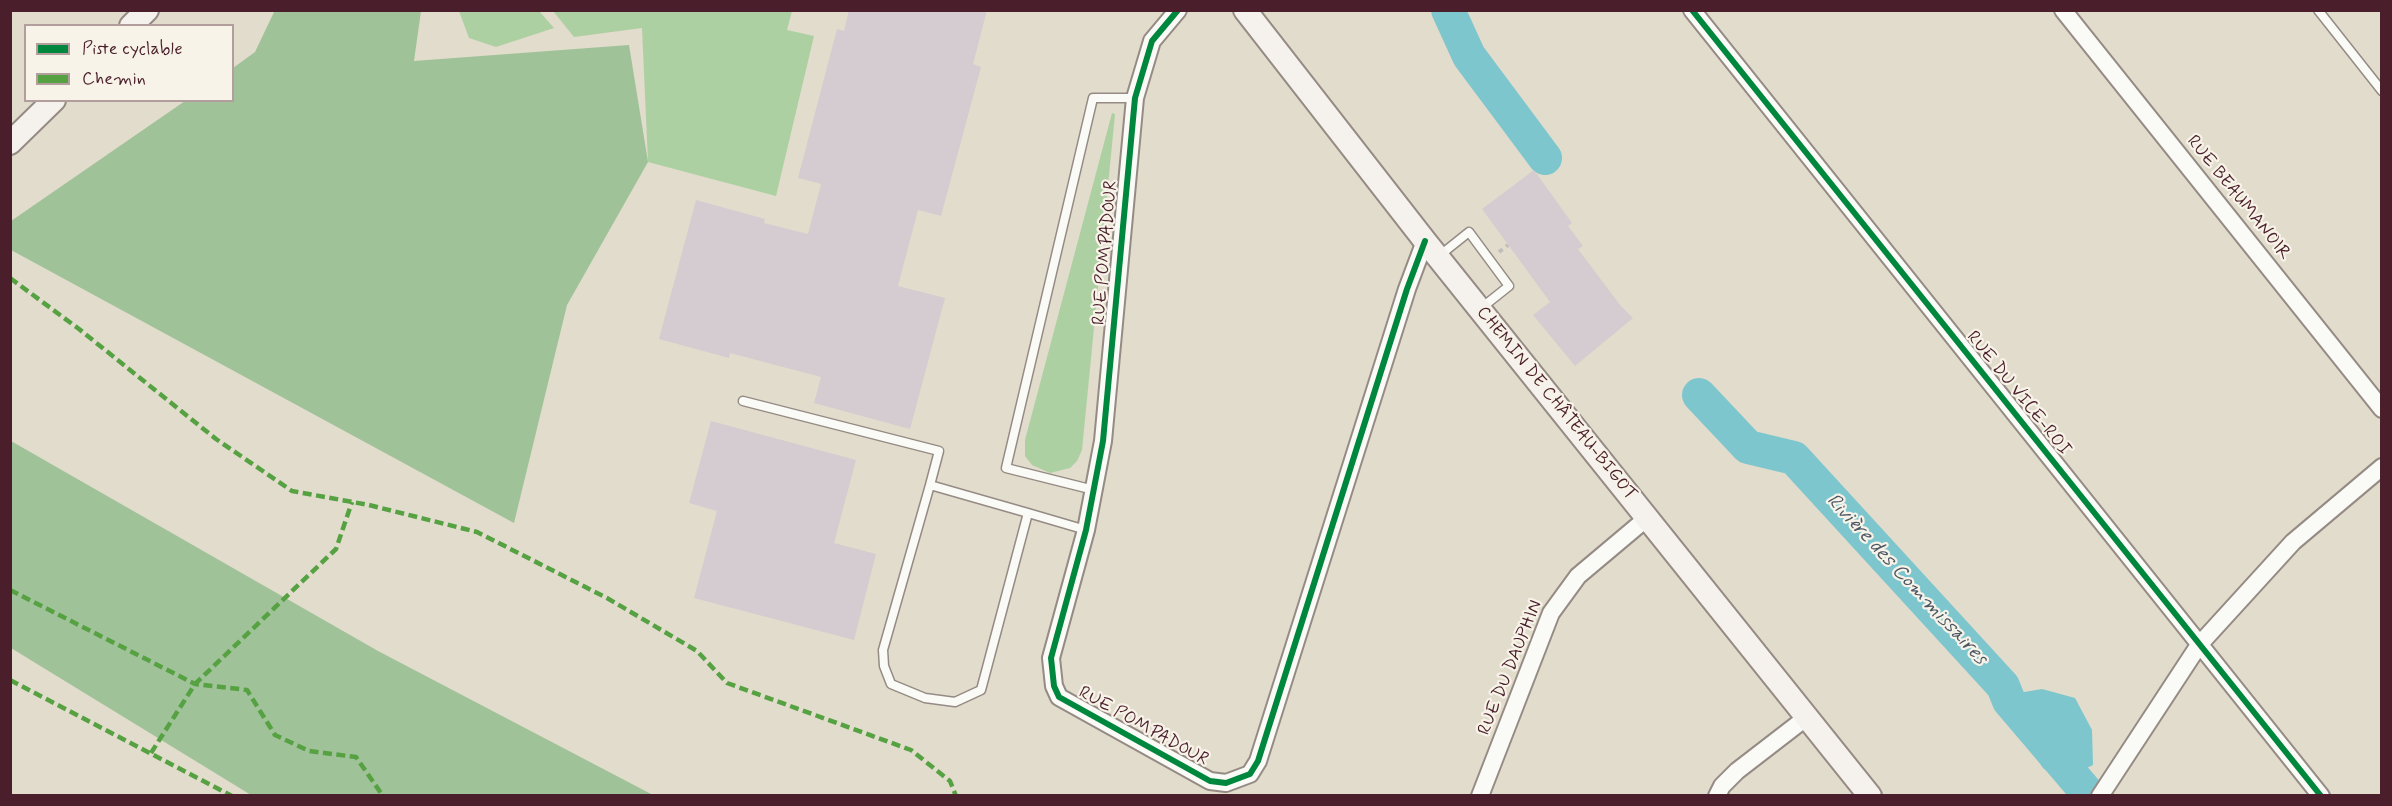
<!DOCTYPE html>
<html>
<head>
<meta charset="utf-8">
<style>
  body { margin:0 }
  #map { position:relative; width:2392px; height:806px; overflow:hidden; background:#e1dccb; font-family:Mynerve,sans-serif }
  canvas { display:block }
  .frame { position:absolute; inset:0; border:12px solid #4a1f2b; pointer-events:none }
  .legend { position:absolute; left:24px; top:24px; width:210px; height:78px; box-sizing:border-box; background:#f7f3e8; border:2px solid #b29e9c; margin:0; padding:8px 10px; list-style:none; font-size:18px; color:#4a1f2b }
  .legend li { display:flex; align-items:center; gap:12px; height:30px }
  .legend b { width:30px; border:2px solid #b29e9c }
</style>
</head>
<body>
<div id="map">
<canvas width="2392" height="806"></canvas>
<div class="frame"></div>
<ul class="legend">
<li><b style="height:8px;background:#00873e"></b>Piste cyclable</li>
<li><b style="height:8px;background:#56a243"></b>Chemin</li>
</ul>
</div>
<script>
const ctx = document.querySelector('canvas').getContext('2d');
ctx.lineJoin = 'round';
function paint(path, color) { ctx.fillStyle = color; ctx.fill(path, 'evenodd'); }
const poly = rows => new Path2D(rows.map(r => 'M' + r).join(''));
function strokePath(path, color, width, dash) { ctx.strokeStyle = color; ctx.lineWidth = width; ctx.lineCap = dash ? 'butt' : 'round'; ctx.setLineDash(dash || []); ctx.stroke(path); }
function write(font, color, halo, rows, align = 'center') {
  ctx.font = font + ' Mynerve,sans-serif'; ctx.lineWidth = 4.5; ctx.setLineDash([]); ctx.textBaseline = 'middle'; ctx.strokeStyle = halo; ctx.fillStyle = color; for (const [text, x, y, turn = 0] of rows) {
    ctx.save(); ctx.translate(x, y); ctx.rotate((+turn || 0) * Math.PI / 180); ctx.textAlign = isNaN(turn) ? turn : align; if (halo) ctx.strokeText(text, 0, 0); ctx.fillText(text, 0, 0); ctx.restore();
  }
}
paint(poly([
  [459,11,539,11,554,28,496,47,469,38],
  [553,11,792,11,787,30,814,36,776,196,648,162,642,28,574,37],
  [1112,113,1115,114,1082,450,1077,461,1070,468,1050,473,1032,465,1025,456,1025,440]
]), '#add0a2');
paint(poly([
  [275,10,421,11,414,61,629,45,648,162,567,305,514,523,11,250,11,221,185,101,232,100,233,68,255,52],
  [11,441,378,651,653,795,251,795,11,648]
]), '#a0c298');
paint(poly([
  [2042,689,2075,698,2092,730,2093,765,2059,781,2043,768,2016,728,2018,693]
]), '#7ec6ce');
strokePath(poly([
  [1448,10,1469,56,1545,158],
  [1699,395,1748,447,1794,458,2003,686,2009,701,2090,796]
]), '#7ec6ce', 34);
paint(poly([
  [849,10,987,10,973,64,981,67,941,216,918,210,898,286,945,298,910,429,814,403,821,377,730,353,729,358,659,339,696,200,765,219,764,223,808,234,821,184,798,178,837,29,844,31],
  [1534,170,1572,223,1568,226,1583,246,1578,249,1620,305,1633,318,1575,366,1533,315,1550,302,1482,209],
  [711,421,856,460,834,543,876,554,854,640,694,598,717,511,689,503]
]), '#d4ccd0');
const lane = poly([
  [2318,10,2382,91],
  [1439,256,1469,232,1509,286,1480,309],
  [743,401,939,451,930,485],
  [1094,490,1006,468,1093,98,1135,98],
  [1028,513,981,690,955,702,925,698,891,684,884,666,883,650,930,485,1028,513,1086,530]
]);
const street = poly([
  [1178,10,1152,41,1135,98,1103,441,1086,530,1051,658,1054,686,1059,697,1210,781,1226,783,1250,774,1258,761,1407,289,1425,241],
  [1692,10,2321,796],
  [2063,10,2382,409],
  [1480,796,1551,613,1578,576,1647,518],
  [1717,796,1722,786,1737,771,1807,717],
  [2100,796,2199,645,2293,542,2382,467]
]);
const secondary = poly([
  [1245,10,1425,241,1870,796],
  [131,26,147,10],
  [10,143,54,100]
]);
strokePath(lane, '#958b84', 11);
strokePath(street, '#958b84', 20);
strokePath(secondary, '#958b84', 26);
strokePath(poly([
  [1499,252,1508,245]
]), '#c1bcba', 4, [4.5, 4.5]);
strokePath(lane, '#fafaf7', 8);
strokePath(street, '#fafaf7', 16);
strokePath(secondary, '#f5f1ec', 22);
strokePath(poly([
  [10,278,79,329,216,439,292,491,369,505,477,532,607,598,697,651,727,683,911,750,950,781,956,796],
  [10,590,195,684,247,690,275,735,309,751,356,757,383,796],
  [10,680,232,796],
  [151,753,195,684,336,549,352,502]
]), '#56a243', 4.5, [9, 4.5]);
strokePath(poly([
  [1178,10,1152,41,1135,98,1103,441,1086,530,1051,658,1054,686,1059,697,1210,781,1226,783,1250,774,1258,761,1407,289,1425,241],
  [1692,10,2321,796]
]), '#00873e', 6);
write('18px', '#4a1f2b', '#f7f3e8', [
  ["RUE BEAUMANOIR",2238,198,51],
  ["RUE POMPADOUR",1106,253,-85],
  ["RUE DU VICE-ROI",2018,394,51],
  ["CHEMIN DE CHÂTEAU-BIGOT",1556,404,51],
  ["RUE DU DAUPHIN",1511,668,-68],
  ["RUE POMPADOUR",1143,727,29]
]);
write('italic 20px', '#4d5664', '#f7f3e8', [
  ["Rivière des Commissaires",1906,580,47]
]);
</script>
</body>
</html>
